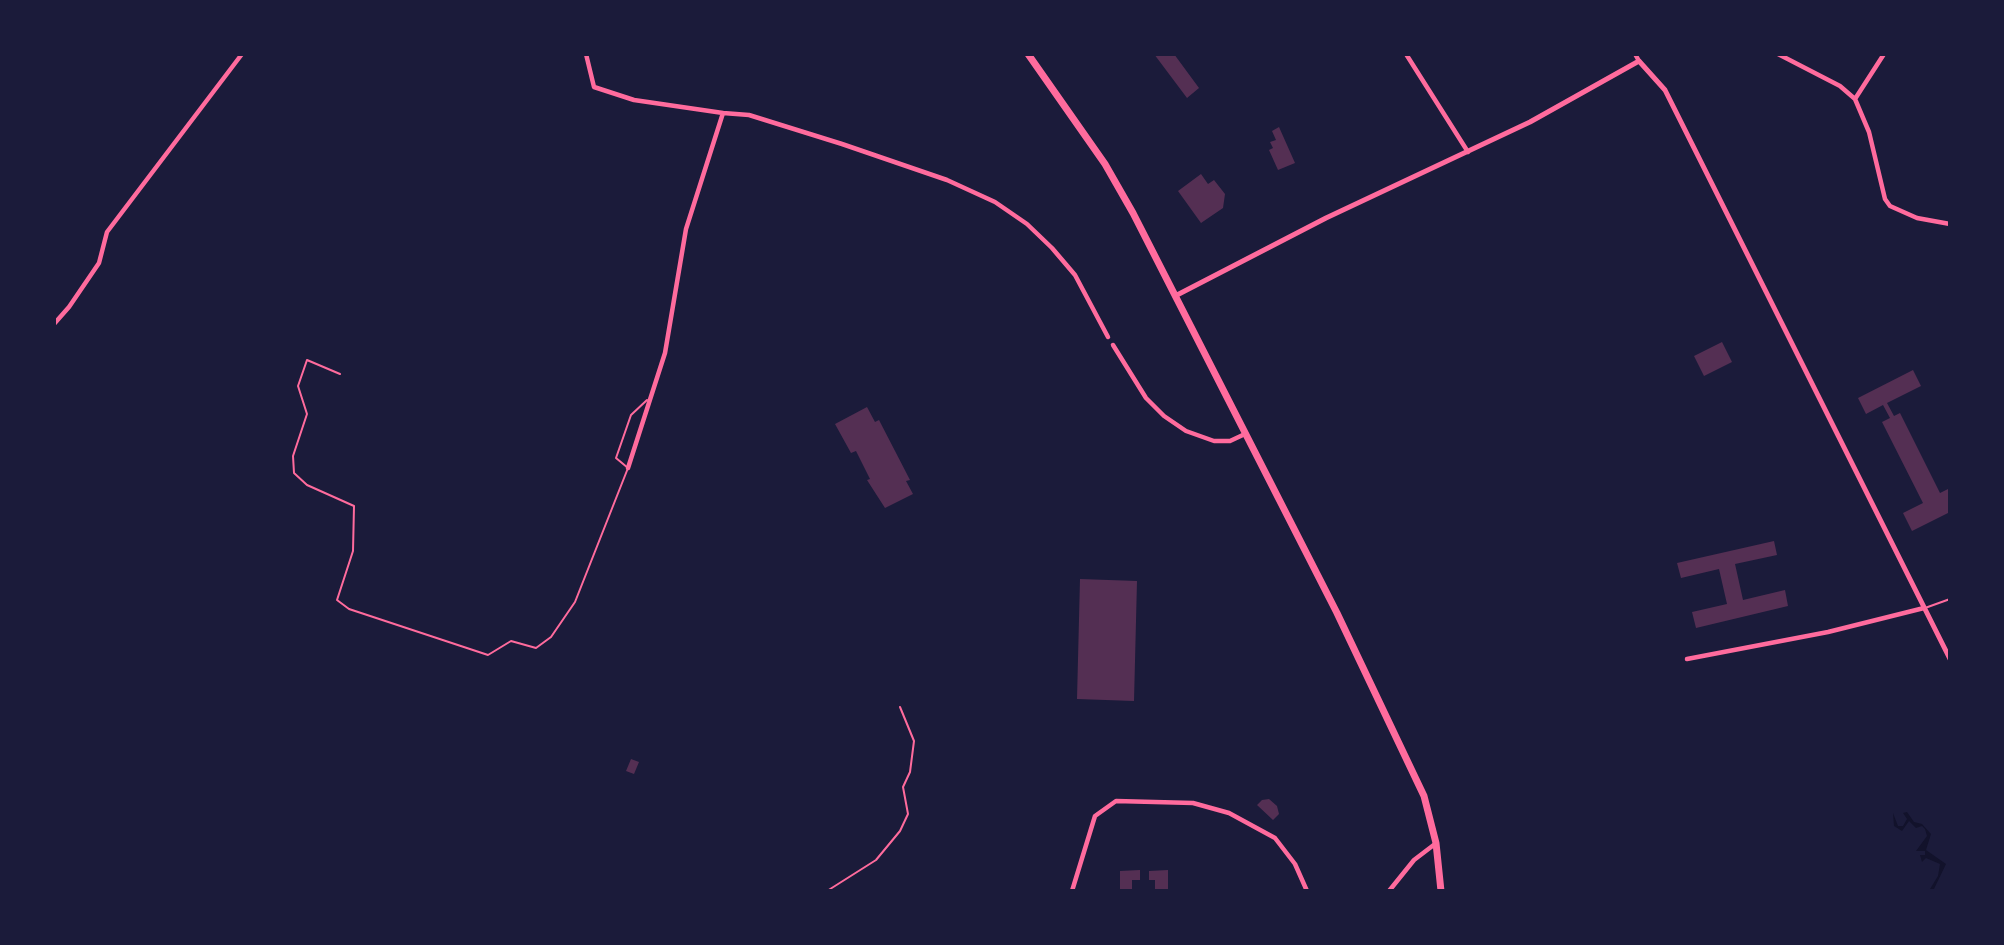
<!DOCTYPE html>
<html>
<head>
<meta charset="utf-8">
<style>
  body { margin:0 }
  #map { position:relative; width:2004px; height:945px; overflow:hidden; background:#1b1b3a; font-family:"DejaVu Sans",sans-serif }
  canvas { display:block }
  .frame { position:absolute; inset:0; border:56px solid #1b1b3a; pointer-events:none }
</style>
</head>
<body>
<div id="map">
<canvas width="2004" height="945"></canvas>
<div class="frame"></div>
</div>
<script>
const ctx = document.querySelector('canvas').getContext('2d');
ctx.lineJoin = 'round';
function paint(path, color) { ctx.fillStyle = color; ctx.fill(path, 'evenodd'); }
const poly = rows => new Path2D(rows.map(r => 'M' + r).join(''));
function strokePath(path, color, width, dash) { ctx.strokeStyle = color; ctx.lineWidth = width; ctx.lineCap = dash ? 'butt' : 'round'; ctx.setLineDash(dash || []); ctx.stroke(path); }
paint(poly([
  [1907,812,1914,822,1922,824,1931,834,1926,850,1946,864,1933,891,1930,889,1938,876,1940,864,1926,858,1922,862,1920,855,1925,855,1925,851,1916,851,1927,836,1925,829,1922,826,1916,828,1909,821,1902,831,1894,826,1893,813,1898,826,1903,826,1907,819,1903,813]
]), '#12122b');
paint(poly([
  [1154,54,1174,54,1199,88,1187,98],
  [1279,127,1295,163,1278,170,1269,150,1273,148,1270,142,1276,140,1272,131],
  [1201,174,1208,184,1214,180,1225,194,1223,208,1201,223,1178,191],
  [1722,342,1732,362,1704,376,1694,356],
  [1913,370,1921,386,1887,403,1894,416,1900,413,1940,493,1950,488,1950,512,1912,531,1903,513,1923,503,1882,422,1890,418,1883,405,1866,414,1858,398],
  [867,407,875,422,879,420,910,480,906,481,913,494,885,508,867,480,870,479,856,451,851,453,835,424],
  [1774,541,1777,555,1735,564,1743,600,1785,590,1788,606,1696,628,1692,612,1727,604,1719,569,1681,578,1677,563],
  [1080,579,1137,581,1134,701,1077,699],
  [631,759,639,762,634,774,626,771],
  [1269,799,1277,806,1279,814,1273,820,1257,805,1262,800],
  [1140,870,1140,880,1132,880,1132,891,1120,891,1120,871],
  [1168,870,1168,891,1155,891,1155,880,1149,880,1149,871]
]), '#542f53');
strokePath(poly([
  [827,891,876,860,900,831,908,814,903,787,910,772,914,741,900,707]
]), '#ff6b9d', 2);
strokePath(poly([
  [340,374,307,360,298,386,307,414,293,456,294,473,307,485,354,506,353,551,337,600,349,609,488,655,511,641,536,648,551,637,575,602,628,468,616,458,631,415,647,400],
  [1925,608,1950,599]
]), '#ff6b9d', 2);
strokePath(poly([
  [586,54,594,87,634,100,723,113],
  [1406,54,1468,152],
  [1635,54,1639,61],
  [1778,54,1840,86,1855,99,1869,132,1885,199,1890,206,1917,218,1950,224],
  [1855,99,1884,54],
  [54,324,69,307,99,263,107,232,242,54],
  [1113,345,1146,398,1164,416,1186,431,1214,441,1230,441,1245,434],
  [628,468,665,353,686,229,723,113,749,115,842,144,947,180,995,202,1027,224,1052,248,1075,275,1108,337],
  [1687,659,1828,632,1924,608],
  [1072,891,1095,816,1116,801,1193,803,1229,813,1275,838,1295,864,1307,891],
  [1389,891,1414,860,1435,844]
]), '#ff6b9d', 4.5);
strokePath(poly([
  [1177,295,1326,218,1530,122,1639,61,1665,90,1950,659]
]), '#ff6b9d', 5);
strokePath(poly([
  [1028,54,1105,164,1133,213,1337,613,1424,796,1436,843,1441,891]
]), '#ff6b9d', 7);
</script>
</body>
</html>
